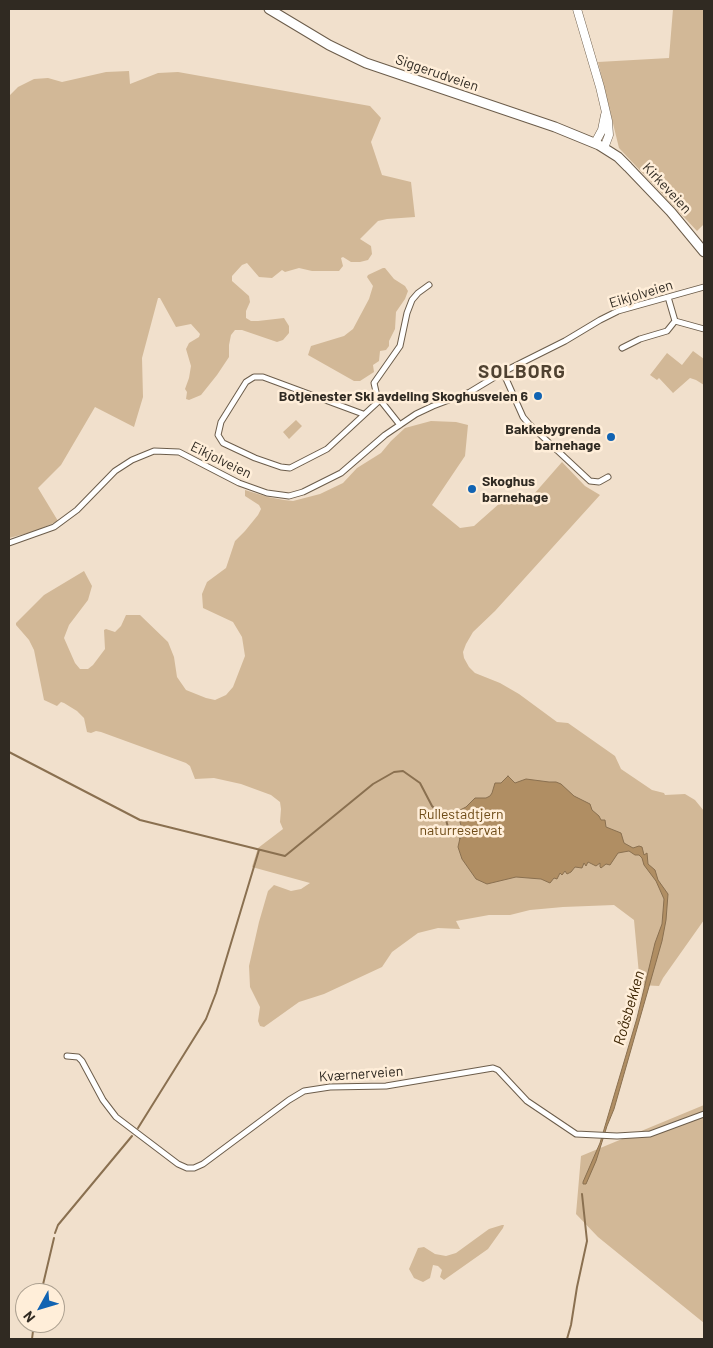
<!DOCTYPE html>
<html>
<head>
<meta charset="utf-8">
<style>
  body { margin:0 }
  #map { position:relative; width:713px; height:1348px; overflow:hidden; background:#f1e0cc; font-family:Barlow,sans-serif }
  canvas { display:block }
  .frame { position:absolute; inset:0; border:10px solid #302a22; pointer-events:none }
  .north { position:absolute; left:15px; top:1283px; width:50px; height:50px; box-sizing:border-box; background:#ffeed9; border:1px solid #aca090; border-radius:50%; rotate:231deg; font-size:14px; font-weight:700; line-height:20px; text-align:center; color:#302a22 }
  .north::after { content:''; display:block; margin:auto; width:18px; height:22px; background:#1163b2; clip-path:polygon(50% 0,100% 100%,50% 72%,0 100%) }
</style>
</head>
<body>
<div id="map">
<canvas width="713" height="1348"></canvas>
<div class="frame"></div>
<div class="north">N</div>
</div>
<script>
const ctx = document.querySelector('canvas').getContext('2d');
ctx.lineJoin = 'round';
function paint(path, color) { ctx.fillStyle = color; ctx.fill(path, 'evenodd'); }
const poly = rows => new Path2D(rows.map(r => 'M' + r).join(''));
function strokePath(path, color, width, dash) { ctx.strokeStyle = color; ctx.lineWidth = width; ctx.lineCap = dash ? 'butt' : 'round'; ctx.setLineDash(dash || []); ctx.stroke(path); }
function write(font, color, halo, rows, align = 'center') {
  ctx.font = font + ' Barlow,sans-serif'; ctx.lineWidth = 5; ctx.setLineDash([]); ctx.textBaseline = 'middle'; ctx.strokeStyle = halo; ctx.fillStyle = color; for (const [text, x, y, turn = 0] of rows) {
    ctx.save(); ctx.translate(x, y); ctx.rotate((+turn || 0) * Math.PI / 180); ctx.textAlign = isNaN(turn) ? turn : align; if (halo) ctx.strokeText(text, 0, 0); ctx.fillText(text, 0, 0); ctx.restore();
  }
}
paint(poly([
  [673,9,704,9,704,224,697,231,619,148,598,62,669,58],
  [129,71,130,84,158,73,178,72,370,106,381,118,371,142,382,175,411,182,415,217,387,219,378,221,360,239,371,246,372,254,368,260,360,262,351,262,343,257,341,258,343,266,339,271,312,271,299,268,285,272,282,270,272,278,259,277,247,263,242,265,232,276,232,281,249,296,250,302,246,311,246,318,251,321,258,321,284,318,289,326,289,333,283,340,277,342,242,330,235,330,231,335,229,345,229,357,217,375,201,395,189,400,186,399,187,392,185,389,189,378,191,366,186,349,189,343,199,337,200,334,191,324,176,327,160,298,158,298,142,358,143,397,134,427,95,407,61,465,38,488,58,521,36,531,9,538,9,96,18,87,34,79,48,78,62,82,106,72],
  [383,268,385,268,394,279,405,286,408,291,405,299,396,312,395,329,389,341,389,346,386,350,380,351,379,361,373,365,374,372,360,381,354,381,308,355,311,346,344,336,353,329,369,299,373,286,367,277,368,275],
  [693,351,704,359,704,385,696,380,690,378,673,393,659,378,657,380,650,375,667,353,682,365],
  [296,420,302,426,289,439,283,432],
  [431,421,456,422,468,425,465,456,432,505,460,528,474,526,509,495,527,502,562,462,585,486,600,495,495,611,473,632,466,644,463,652,464,658,469,667,475,673,500,683,519,694,557,722,568,723,615,756,621,769,652,790,664,793,665,795,685,794,695,800,704,811,704,920,663,978,659,986,640,985,634,920,614,905,563,907,530,910,510,915,489,915,456,921,460,929,438,928,418,933,392,952,382,967,324,994,299,1002,264,1027,260,1026,258,1021,260,1007,250,987,249,966,259,922,268,891,274,885,291,891,301,889,310,883,252,867,258,848,283,829,280,822,281,809,280,802,271,795,241,784,214,778,195,779,190,766,186,763,101,732,96,731,91,733,87,732,84,718,77,711,64,703,61,702,57,706,44,700,34,650,29,640,16,625,16,623,44,595,84,571,92,586,88,600,69,625,64,638,75,663,80,669,88,669,93,665,105,649,104,630,106,629,115,632,121,626,126,615,140,615,168,642,174,657,177,677,186,690,206,698,215,700,226,695,233,687,245,656,242,637,233,622,203,608,202,594,207,582,226,568,235,541,245,531,258,515,261,509,259,505,245,496,245,490,268,497,284,500,293,501,320,494,343,483,357,468,381,453,391,441,405,428],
  [704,1105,704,1323,598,1237,576,1214,581,1156],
  [502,1225,504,1225,503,1228,488,1249,444,1280,440,1277,442,1270,438,1266,433,1265,430,1278,423,1282,414,1278,409,1269,418,1248,424,1247,435,1254,446,1256,456,1253,489,1229]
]), '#d2b897');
const water = poly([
  [508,776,515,783,526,779,549,782,556,782,561,784,574,796,590,804,592,810,599,816,601,820,605,820,606,827,621,833,624,843,633,848,639,846,642,847,644,855,647,853,648,864,655,870,658,880,668,894,666,920,662,941,614,1109,607,1126,596,1161,586,1184,583,1184,583,1182,600,1143,637,1018,655,943,662,924,664,899,656,881,644,865,642,858,639,855,635,855,629,851,618,853,610,865,606,864,601,868,600,867,600,863,596,866,588,862,586,866,584,863,582,868,575,867,571,872,567,874,565,871,562,875,560,873,557,879,554,878,550,883,541,879,516,877,487,884,476,879,462,859,458,847,460,838,464,835,459,819,460,810,466,807,475,798,486,798,490,796,492,793,495,783,501,783,508,776]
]);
paint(water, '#b08e63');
strokePath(water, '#8a7050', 1);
strokePath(poly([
  [9,752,140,820,285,856,373,784,394,772,403,771,420,783,432,806,446,820,448,827,456,830,460,838],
  [138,1128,206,1019,216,993,259,850],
  [55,1233,58,1225,132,1136],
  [41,1293,54,1238],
  [32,1339,34,1323],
  [567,1339,571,1325,577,1287,587,1241,582,1194]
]), '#8a7050', 2);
const minor = poly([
  [668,297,675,321,704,329],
  [622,348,640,339,667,331,675,321],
  [503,372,523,417,529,424,590,481,599,482,608,477],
  [363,414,263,377,254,377,246,382,221,422,218,435,223,443,255,458,281,467,290,468,327,449,380,400],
  [400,425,377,396,374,383,400,346,407,313,412,300,418,293,429,285],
  [9,543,54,527,77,510,115,471,132,460,154,451,179,452,239,483,267,493,289,496,303,492,341,473,385,435,416,414,433,406,470,392,503,372,565,341,600,320,618,311,704,287],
  [67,1056,78,1057,82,1061,103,1100,116,1117,178,1164,187,1168,194,1168,203,1164,289,1100,304,1091,330,1087,386,1086,493,1068,498,1070,527,1101,576,1134,617,1136,650,1134,704,1114]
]);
const secondary = poly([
  [577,9,600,87,608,121,609,135,604,148],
  [595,143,602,130,605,115]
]);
const primary = poly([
  [269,9,329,45,366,63,555,127,599,145,618,157,628,167,671,212,704,252]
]);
strokePath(minor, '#6c5d4b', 7);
strokePath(secondary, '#6c5d4b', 9);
strokePath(primary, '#6c5d4b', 11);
strokePath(minor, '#fff', 5);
strokePath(secondary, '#fff', 8);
strokePath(primary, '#fff', 9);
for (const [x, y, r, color] of [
  [538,396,5,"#1163b2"],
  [611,437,5,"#1163b2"],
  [472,489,5,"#1163b2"]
]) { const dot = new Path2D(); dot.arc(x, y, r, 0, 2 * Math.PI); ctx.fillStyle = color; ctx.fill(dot); strokePath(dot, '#ffeed9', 2); }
write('14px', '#302a22', '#ffeed9', [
  ["Siggerudveien",437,73,19],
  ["Kirkeveien",667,188,47],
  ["Eikjolveien",641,294,-17],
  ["Eikjolveien",221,460,26],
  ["Kværnerveien",361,1074,-4]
]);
write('bold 14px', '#302a22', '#ffeed9', [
  ["Botjenester Ski avdeling Skoghusveien 6",528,396],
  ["Bakkebygrenda",601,429],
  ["barnehage",601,445],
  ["Skoghus",482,481,"left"],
  ["barnehage",482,497,"left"]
], 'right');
write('14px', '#6e4b17', '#ffeed9', [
  ["Rullestadtjern",461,814],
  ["naturreservat",461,830]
]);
write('italic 15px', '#3b2300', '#ffeed9', [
  ["Roåsbekken",629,1008,-74]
]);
ctx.letterSpacing = '1px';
write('bold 19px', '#504231', '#ffeed9', [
  ["SOLBORG",522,372]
]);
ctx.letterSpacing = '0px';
</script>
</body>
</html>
